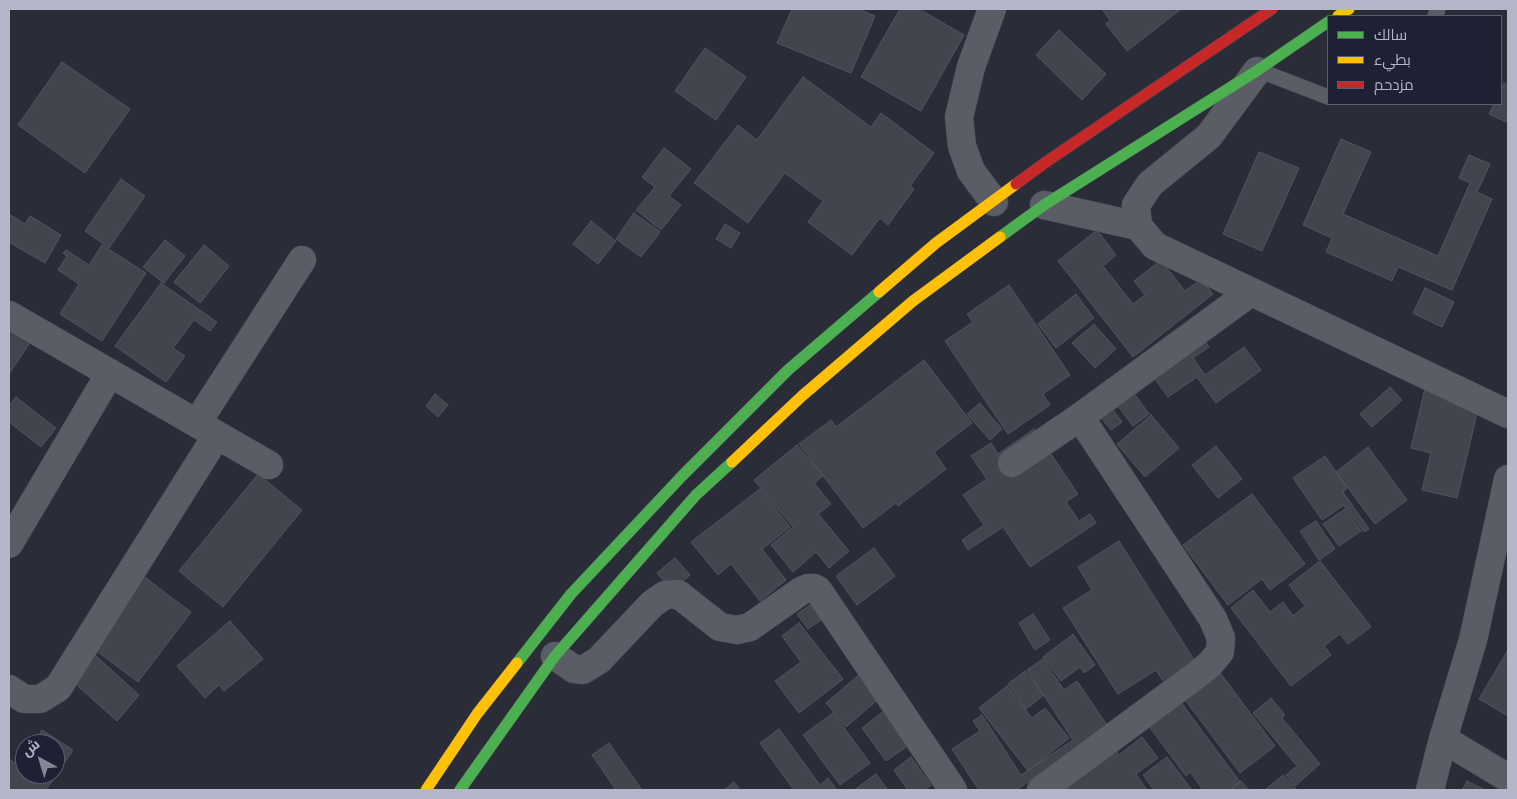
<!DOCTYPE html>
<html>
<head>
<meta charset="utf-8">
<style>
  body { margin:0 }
  #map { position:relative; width:1517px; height:799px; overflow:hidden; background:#2a2c38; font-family:"Fira Sans Condensed",Cairo,sans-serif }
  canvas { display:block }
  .frame { position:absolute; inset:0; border:10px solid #b4b7c9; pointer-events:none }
  .legend { position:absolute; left:1327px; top:15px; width:175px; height:90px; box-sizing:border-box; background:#1d2133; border:1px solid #595d6f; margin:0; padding:6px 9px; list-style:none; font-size:15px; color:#b4b7c9 }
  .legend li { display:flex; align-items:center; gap:10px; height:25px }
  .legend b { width:25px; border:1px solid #595d6f }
  .north { position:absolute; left:15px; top:734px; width:50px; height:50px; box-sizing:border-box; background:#1d2133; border:1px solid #595d6f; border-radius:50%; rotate:321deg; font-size:14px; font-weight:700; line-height:20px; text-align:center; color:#b4b7c9 }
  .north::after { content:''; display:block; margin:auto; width:18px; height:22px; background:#848696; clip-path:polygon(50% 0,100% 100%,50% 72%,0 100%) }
</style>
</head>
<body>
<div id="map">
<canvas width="1517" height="799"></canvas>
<div class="frame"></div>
<ul class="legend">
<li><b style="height:6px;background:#4caf50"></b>سالك</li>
<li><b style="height:6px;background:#ffc107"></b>بطيء</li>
<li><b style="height:6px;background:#c62828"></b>مزدحم</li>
</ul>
<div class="north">ش</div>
</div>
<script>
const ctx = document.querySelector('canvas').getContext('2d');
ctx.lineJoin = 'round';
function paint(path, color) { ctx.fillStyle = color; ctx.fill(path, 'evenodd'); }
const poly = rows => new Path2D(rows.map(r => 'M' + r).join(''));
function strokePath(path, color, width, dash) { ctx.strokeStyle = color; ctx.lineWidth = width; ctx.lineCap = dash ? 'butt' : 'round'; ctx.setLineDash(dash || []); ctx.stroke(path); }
const building = poly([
  [792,9,858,9,875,16,851,73,777,43,792,9],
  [900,9,919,9,964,35,921,111,861,77,900,9],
  [1102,9,1181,9,1127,51,1106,24,1110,20,1102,9],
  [1059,30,1106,74,1082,100,1036,55,1059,30],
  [705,48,746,77,716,120,675,91,705,48],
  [62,62,130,109,85,173,18,125,62,62],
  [803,77,871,127,881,113,934,153,910,186,914,189,888,225,880,218,852,255,808,222,823,201,785,173,748,223,694,183,738,125,757,140,803,77],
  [1504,83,1508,85,1508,117,1506,122,1489,114,1494,104,1501,104,1501,90,1504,83],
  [1341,139,1371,152,1343,214,1438,256,1470,183,1459,178,1469,155,1490,164,1477,192,1492,199,1452,290,1398,267,1392,281,1326,252,1332,238,1303,225,1341,139],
  [664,148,691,169,669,196,681,205,661,230,636,210,655,187,642,177,664,148],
  [1259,152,1299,168,1262,251,1223,234,1259,152],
  [121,179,145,196,109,248,85,231,121,179],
  [634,213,660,232,641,257,616,239,634,213],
  [9,214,25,224,30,216,61,235,45,263,9,242,9,214],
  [591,221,616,241,598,264,573,244,591,221],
  [725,224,740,233,731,248,716,239,725,224],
  [1097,230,1116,255,1103,266,1133,304,1145,295,1134,281,1161,260,1185,291,1201,279,1213,294,1133,357,1058,261,1097,230],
  [165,240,185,256,164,283,143,267,165,240],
  [102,245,146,273,102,341,60,314,79,284,58,270,67,256,63,253,66,250,89,265,102,245],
  [204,245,229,266,200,303,174,282,204,245],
  [161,283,217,322,210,331,194,320,173,348,185,356,166,382,115,346,161,283],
  [1009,285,1070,375,1043,394,1050,405,1008,434,945,341,973,322,967,314,1009,285],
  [1425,288,1454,302,1442,327,1413,313,1425,288],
  [1076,294,1094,318,1056,348,1038,324,1076,294],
  [1094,324,1116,349,1095,368,1072,343,1094,324],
  [9,327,31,341,9,374,9,327],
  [1199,333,1209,347,1193,358,1205,375,1244,347,1261,370,1216,403,1197,377,1168,397,1149,371,1199,333],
  [924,360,972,423,934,452,946,469,898,506,896,503,863,528,799,444,831,420,836,427,924,360],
  [1390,387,1402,400,1372,427,1360,414,1390,387],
  [1425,388,1480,401,1457,498,1422,490,1431,453,1411,448,1425,388],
  [1131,389,1149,414,1133,426,1114,401,1131,389],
  [435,394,448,405,438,417,426,406,435,394],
  [16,397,56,428,41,447,9,422,9,406,16,397],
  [980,403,1002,429,990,440,967,414,980,403],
  [1110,406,1122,422,1111,430,1098,414,1110,406],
  [1151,415,1179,448,1145,477,1117,444,1151,415],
  [1034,429,1078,494,1066,502,1079,521,1090,514,1096,523,1030,567,1003,527,968,550,962,540,984,525,963,495,987,479,971,456,991,443,998,454,1034,429],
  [797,445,823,476,814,483,831,504,818,514,849,551,829,568,816,552,793,572,771,545,793,527,754,480,797,445],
  [1216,446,1242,479,1218,498,1192,465,1216,446],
  [1368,447,1407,500,1375,524,1336,472,1368,447],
  [1325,456,1347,488,1343,492,1369,529,1364,532,1344,505,1322,520,1293,478,1325,456],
  [258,474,302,510,223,607,179,571,258,474],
  [760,489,790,527,762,549,786,580,760,601,731,564,718,575,691,542,760,489],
  [1252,494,1305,564,1270,590,1262,579,1228,605,1183,545,1252,494],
  [1345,509,1361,531,1339,546,1323,524,1345,509],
  [1316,521,1335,549,1319,560,1300,531,1316,521],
  [1119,541,1196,663,1164,682,1156,670,1118,694,1063,608,1092,590,1078,567,1119,541],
  [874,548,895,576,857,605,836,576,874,548],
  [675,558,690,575,672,591,657,573,675,558],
  [1320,561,1371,627,1348,644,1340,634,1324,646,1331,655,1291,686,1231,608,1253,590,1270,612,1283,602,1293,616,1305,606,1289,585,1320,561],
  [131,567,191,612,138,682,78,637,131,567],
  [810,605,821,620,808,629,797,614,810,605],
  [1033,614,1050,640,1035,650,1019,623,1033,614],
  [230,621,263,659,224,691,219,685,205,698,177,666,230,621],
  [799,623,843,679,799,713,775,681,801,662,782,636,799,623],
  [1073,634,1095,665,1084,673,1080,667,1061,681,1043,657,1073,634],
  [85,646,139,695,117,721,62,672,85,646],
  [1508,650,1508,716,1479,699,1508,650],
  [1043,659,1064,690,1077,681,1109,728,1016,790,979,790,952,749,980,731,973,721,982,715,1021,775,1073,740,1027,670,1043,659],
  [1218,670,1275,746,1240,773,1183,697,1218,670],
  [1025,671,1044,695,1026,709,1008,684,1025,671],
  [861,673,882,696,846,727,826,703,861,673],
  [1007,686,1032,718,1045,708,1069,738,1028,771,979,708,1007,686],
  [1177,697,1240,782,1229,790,1203,790,1190,772,1186,776,1145,721,1177,697],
  [1271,698,1285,715,1282,718,1320,764,1295,786,1286,775,1297,766,1253,713,1271,698],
  [884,711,909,745,886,761,862,728,884,711],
  [833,713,870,763,840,785,803,735,833,713],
  [779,729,820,785,828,778,837,790,794,790,760,743,779,729],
  [42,730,73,750,46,790,9,790,9,759,19,766,25,756,25,774,55,774,55,744,33,744,42,730],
  [1142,737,1158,758,1136,774,1147,790,1066,790,1062,785,1110,743,1119,755,1142,737],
  [609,743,642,790,616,790,592,755,609,743],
  [911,757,931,785,925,790,908,790,894,770,911,757],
  [1167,757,1192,790,1154,790,1143,775,1167,757],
  [876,774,888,790,854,790,876,774],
  [1283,775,1297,790,1265,790,1283,775],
  [1241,781,1249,790,1231,790,1241,781],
  [1467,781,1485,790,1462,790,1467,781],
  [734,782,740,790,724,790,734,782]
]);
paint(building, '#42444e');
strokePath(building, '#52545f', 1);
const lane = poly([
  [1435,16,1438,9],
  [1258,70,1328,97]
]);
const street = poly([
  [992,9,971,67,959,117,962,146,971,171,994,202],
  [1257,71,1209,136,1150,184,1136,205,1138,226,1155,246,1508,414],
  [1044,205,1138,226],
  [9,315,269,465],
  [197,423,302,260],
  [1012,463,1080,417,1251,292],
  [9,544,110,373],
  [555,656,574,669,583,670,599,660,652,604,665,595,678,594,720,627,737,630,750,627,801,591,808,588,814,588,818,590,953,790],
  [9,689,24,699,40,699,58,688,217,435],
  [1443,739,1508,778],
  [1041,790,1198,674,1209,665,1220,652,1221,638,1213,619,1080,417],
  [1430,790,1443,739,1473,640,1508,479]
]);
const fast = poly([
  [1000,237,1044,205,1258,70,1328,22],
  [517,663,571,594,682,476,788,370,879,292],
  [460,790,555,656,696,495,732,462]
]);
const slow = poly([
  [1338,16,1349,9],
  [879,292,936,243,1016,184],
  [732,462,802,396,913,301,1000,237],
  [426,790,477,714,517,663]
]);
const jam = poly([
  [1016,184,1046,162,1272,9]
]);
strokePath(lane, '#464851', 16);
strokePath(street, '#464851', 29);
strokePath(fast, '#474953', 12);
strokePath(slow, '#474953', 12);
strokePath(jam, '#474953', 12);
strokePath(lane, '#5a5c66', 15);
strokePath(street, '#5a5c66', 28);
strokePath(fast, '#4caf50', 11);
strokePath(slow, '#ffc107', 11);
strokePath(jam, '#c62828', 11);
</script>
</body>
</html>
